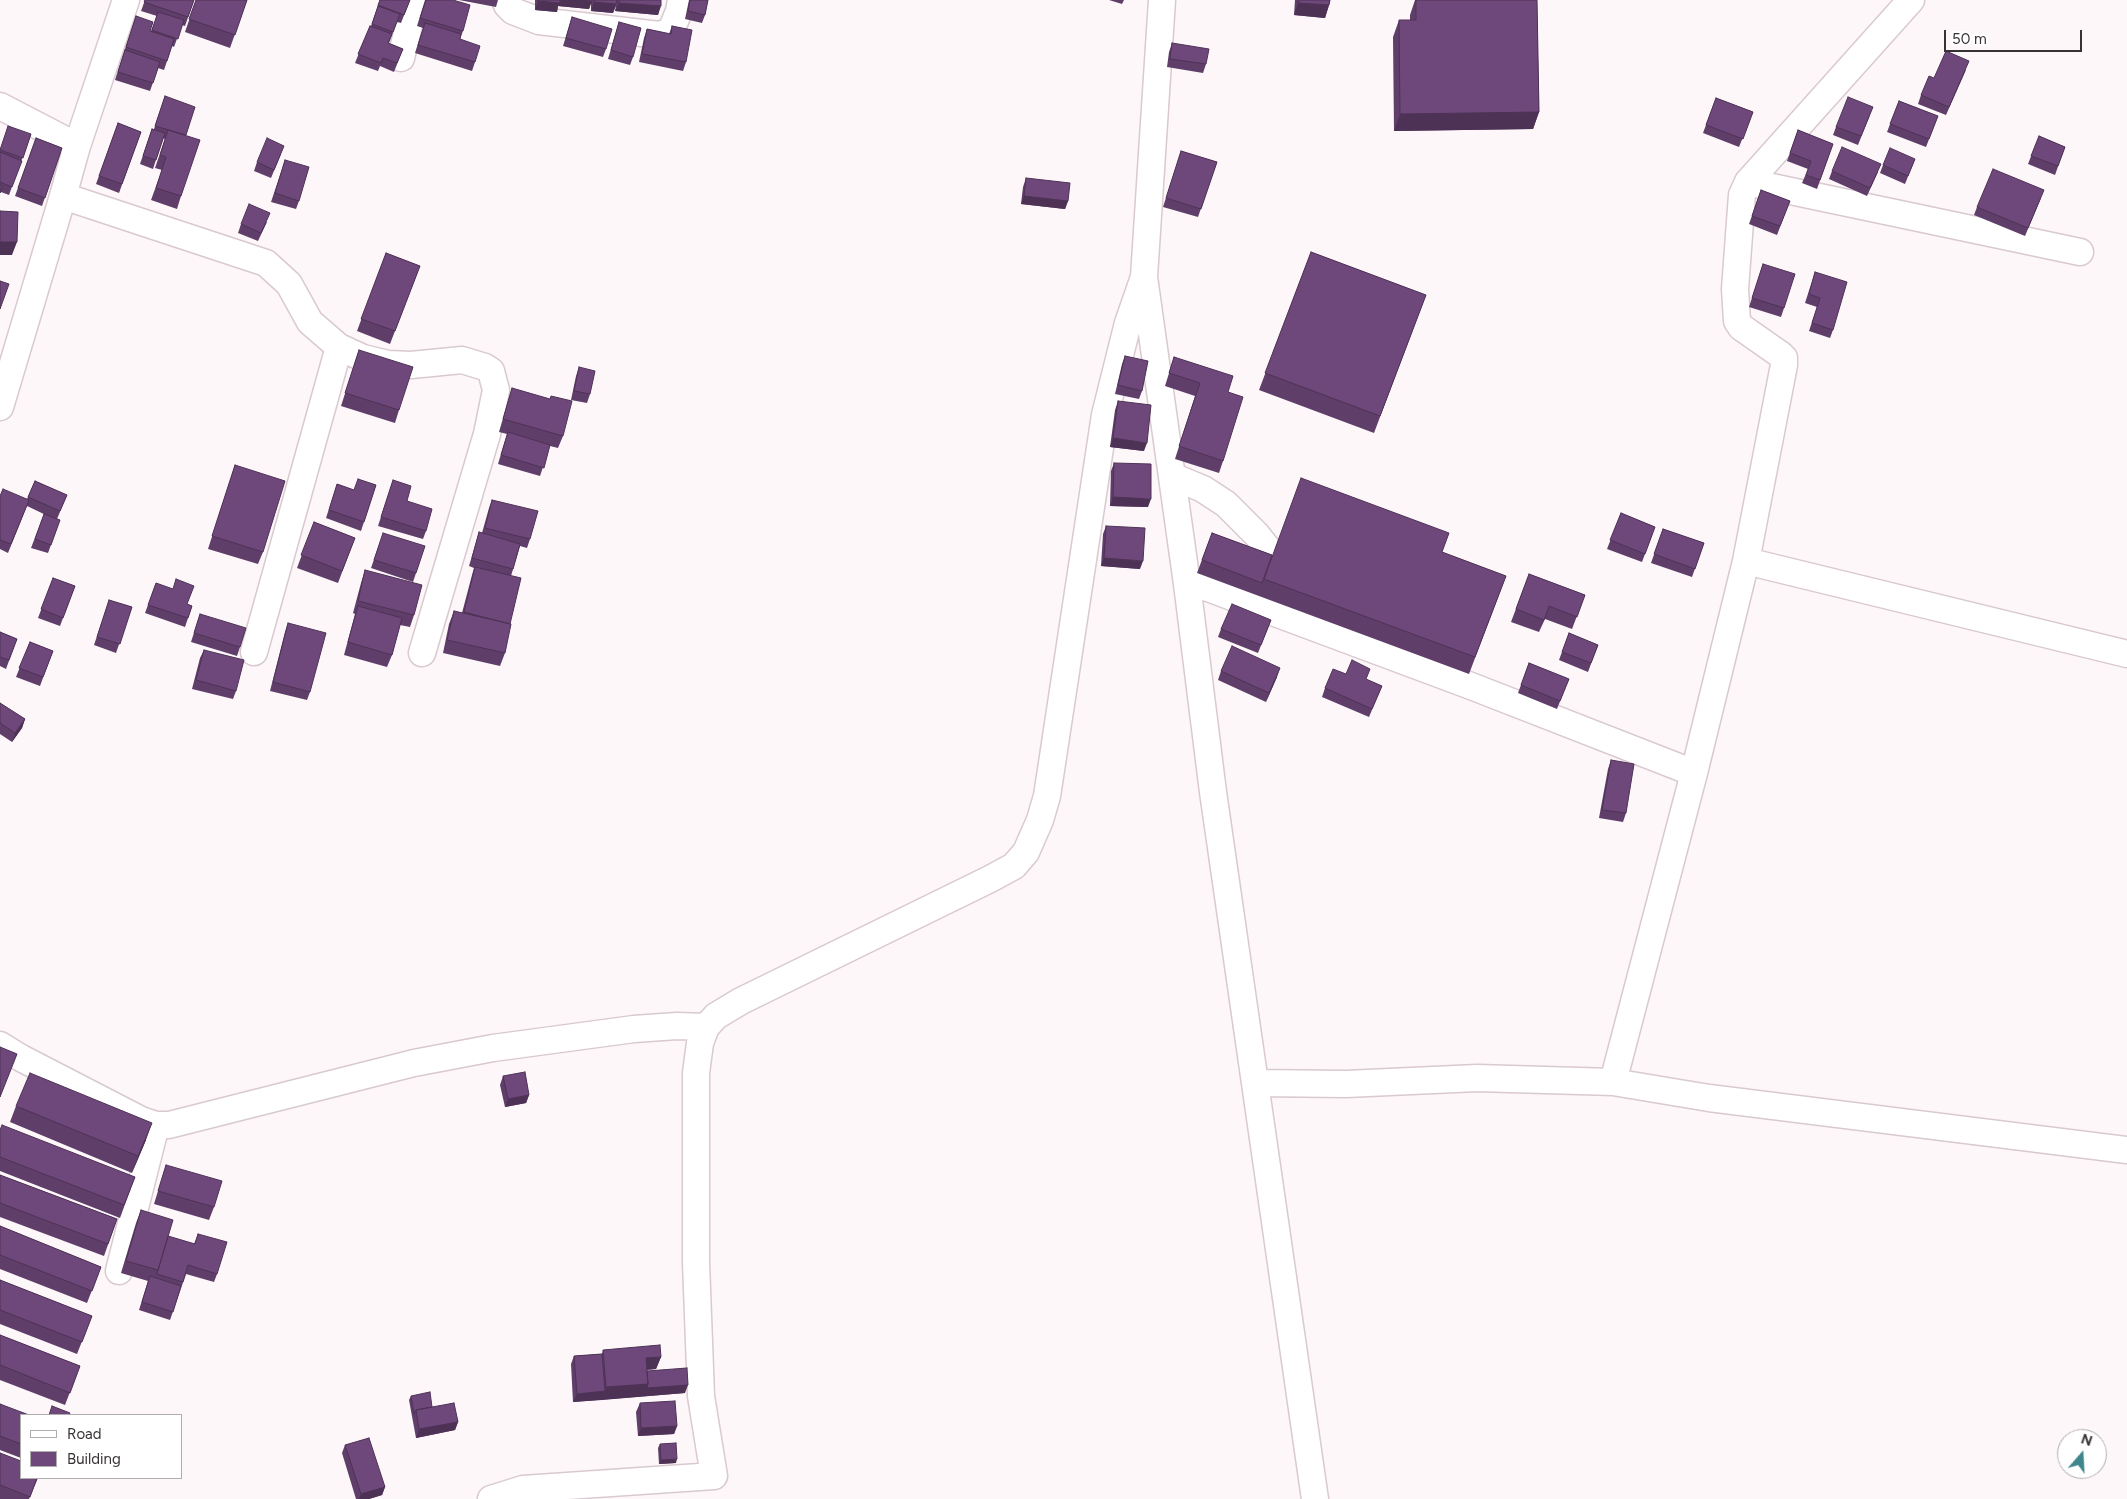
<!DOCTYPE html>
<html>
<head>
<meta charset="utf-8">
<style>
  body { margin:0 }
  #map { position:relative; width:2127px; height:1499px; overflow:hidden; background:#fdf7fa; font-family:Figtree,sans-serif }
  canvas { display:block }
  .legend { position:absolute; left:20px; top:1414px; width:162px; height:65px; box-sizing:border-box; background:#fff; border:1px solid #b0adae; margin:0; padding:6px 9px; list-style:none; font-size:15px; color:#393235 }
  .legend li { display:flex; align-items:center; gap:10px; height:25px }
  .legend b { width:25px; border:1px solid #b0adae }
  .north { position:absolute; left:2057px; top:1429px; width:50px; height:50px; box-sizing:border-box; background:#fff; border:1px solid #b0adae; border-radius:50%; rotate:19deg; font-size:14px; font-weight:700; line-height:20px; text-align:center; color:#393235 }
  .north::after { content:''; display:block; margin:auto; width:18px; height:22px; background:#3f878b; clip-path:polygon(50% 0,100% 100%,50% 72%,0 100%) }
  .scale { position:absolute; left:1944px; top:30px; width:138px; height:22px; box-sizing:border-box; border:2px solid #393235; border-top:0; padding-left:6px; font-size:15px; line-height:18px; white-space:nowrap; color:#393235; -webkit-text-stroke:4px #fff; paint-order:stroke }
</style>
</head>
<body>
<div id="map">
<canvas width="2127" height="1499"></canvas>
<ul class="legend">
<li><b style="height:6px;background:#fff"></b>Road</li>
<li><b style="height:14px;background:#6f487b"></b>Building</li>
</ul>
<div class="north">N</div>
<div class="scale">50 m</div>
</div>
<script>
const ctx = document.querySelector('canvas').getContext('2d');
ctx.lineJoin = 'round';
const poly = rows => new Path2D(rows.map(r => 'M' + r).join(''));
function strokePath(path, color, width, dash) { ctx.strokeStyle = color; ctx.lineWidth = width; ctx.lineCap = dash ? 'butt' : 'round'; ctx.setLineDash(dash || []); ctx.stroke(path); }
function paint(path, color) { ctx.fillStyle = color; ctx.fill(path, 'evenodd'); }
const minor = poly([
  [505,0,507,5,513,11,539,21,659,35,671,31,679,11,681,0],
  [1162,0,1144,277,1187,584,1213,792,1315,1499],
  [401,58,415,0],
  [0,106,77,146,63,196,266,263,289,284,310,322,339,347,363,358,388,364,411,365,462,360,485,367,491,371,496,390,487,434,422,653],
  [77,146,126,0],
  [1748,182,2080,252],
  [0,407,63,196],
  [1172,476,1203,489,1226,504,1257,535,1269,550],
  [1746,561,2127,654],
  [1187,584,1208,588,1471,686,1694,773],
  [254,652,339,347],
  [0,1045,21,1058,141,1120,156,1125,169,1125,414,1063,493,1048,634,1029,677,1026,706,1027],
  [1613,1082,1694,773,1746,561,1784,365,1784,358,1781,355,1741,327,1737,321,1735,289,1742,195,1748,182,1911,0],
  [1255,1083,1346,1084,1477,1078,1613,1082,1709,1098,2127,1150],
  [119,1271,156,1125],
  [491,1499,523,1489,714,1476,701,1396,696,1262,696,1073,700,1043,706,1027,716,1016,741,1001,990,879,1014,866,1026,852,1040,820,1047,796,1105,415,1128,323,1144,277]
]);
strokePath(minor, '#d9c9d0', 29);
strokePath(minor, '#fff', 26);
paint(poly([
  [145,0,194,0,185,26,182,25,174,47,172,46,164,70,158,68,150,91,115,80,123,55,136,16,150,31,151,31,157,16,141,11],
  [196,0,247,0,230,48,185,32],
  [380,0,410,0,401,23,397,22,389,43,403,49,394,72,380,66,378,71,355,63,370,26,371,26],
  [425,0,453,0,463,31,460,39,475,62,472,71,415,53,423,28,417,26],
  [459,0,498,0,496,7],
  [535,0,661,0,658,15,615,11,616,6,613,13,591,11,591,2,589,9,558,6,557,12,535,10],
  [689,0,708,0,705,15,702,23,685,19],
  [1109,0,1124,0,1122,4],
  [1295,0,1330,0,1329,5,1325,18,1294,15],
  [1415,0,1537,0,1539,112,1533,129,1394,131,1393,37,1399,20,1410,20,1410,15],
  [572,17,606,49,603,57,563,46],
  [619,22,633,57,630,65,608,59],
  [672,26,686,62,683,71,639,62,644,38,647,29,669,34],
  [1172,43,1206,64,1203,73,1167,67,1169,52],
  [1966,70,1946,115,1918,104,1921,95,1934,78],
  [165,96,186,135,181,196,177,209,151,200,162,170,155,168,165,139,163,138,153,169,140,164,152,129,154,129],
  [1716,98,1753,112,1739,147,1703,133],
  [1899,101,1938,116,1926,147,1887,132],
  [1870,115,1858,145,1833,135,1836,127],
  [118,123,141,132,119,193,96,184],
  [1798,130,1833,144,1817,189,1802,183,1808,169,1787,161],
  [31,134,9,195,1,192,0,193,0,150],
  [2039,136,2065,147,2055,175,2028,164],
  [36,138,62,148,42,206,15,196],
  [1181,151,1217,162,1198,217,1163,207],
  [281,154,271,178,254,171,257,162],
  [1915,159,1905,184,1880,173,1883,165],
  [285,160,299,201,296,209,271,202],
  [1832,171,1878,172,1867,196,1829,179],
  [1026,178,1068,201,1065,209,1021,204,1023,187],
  [1761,190,1790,201,1777,235,1749,224],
  [2041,198,2025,236,1974,215,1977,207],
  [267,222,258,241,238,233,241,224],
  [1311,252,1426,295,1374,433,1259,390],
  [386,253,420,266,390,344,357,331],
  [1763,264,1784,308,1781,317,1749,307],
  [1815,272,1833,330,1830,338,1809,331,1817,307,1805,303],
  [359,350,399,410,395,423,341,406],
  [1125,356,1142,391,1139,399,1115,394,1122,364],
  [1174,357,1228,392,1223,461,1219,473,1175,459,1195,396,1165,386],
  [579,367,590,394,587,403,571,400,576,376],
  [512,388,563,436,558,448,550,446,540,476,498,464,507,434,499,432,508,401],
  [1118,401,1144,451,1110,447,1115,410],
  [1114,463,1148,507,1110,506,1111,471],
  [235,465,263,552,258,564,208,549],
  [393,480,426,531,423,539,378,526],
  [35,481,67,495,57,519,60,520,48,553,31,548,44,514,48,516,27,506,8,553,0,549,0,496,27,499],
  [337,484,354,490,376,485,361,531,326,518],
  [492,500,530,539,527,548,520,546,511,576,510,624,505,653,500,666,443,653,449,624,454,611,462,613,472,575,474,568,469,566,479,532,482,533,489,508],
  [1621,513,1655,527,1642,562,1607,549],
  [314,522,355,538,338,583,297,568],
  [1106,526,1140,569,1101,566,1103,534],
  [1663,529,1704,543,1692,577,1651,563],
  [1212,533,1272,555,1442,552,1506,576,1469,674,1197,573],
  [380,542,416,573,413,582,371,568],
  [365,570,414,615,410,627,400,625,392,655,387,667,344,655,355,614,353,613,361,583],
  [1529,574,1585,595,1572,629,1545,619,1539,632,1511,622],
  [53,578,75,586,60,626,38,618],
  [156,583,187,604,192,606,185,627,145,613],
  [109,600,132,607,116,653,94,645],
  [200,614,240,647,237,656,191,642],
  [1271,620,1258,653,1218,637,1221,629],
  [288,623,310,692,307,700,270,691,285,632],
  [0,632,17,639,6,669,0,666],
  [1569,633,1598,645,1588,672,1559,660],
  [30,642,53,651,40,686,16,677],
  [204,650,236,691,233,699,192,689,200,658],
  [1529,663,1569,679,1557,709,1518,693],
  [1221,671,1277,677,1266,702,1218,680],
  [1346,674,1366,680,1382,686,1369,717,1322,697,1325,688],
  [0,703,25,719,22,728,12,742,0,734],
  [1611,760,1626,813,1623,822,1599,818,1608,769],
  [503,1076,529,1095,526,1103,505,1107,500,1085],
  [16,1106,146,1140,132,1173,10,1122],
  [0,1130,135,1177,120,1218,0,1171],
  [166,1165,214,1207,209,1220,154,1204],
  [0,1175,117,1219,104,1256,0,1217],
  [141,1210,168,1236,194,1244,198,1234,217,1274,214,1282,186,1274,170,1320,139,1310,148,1281,121,1273,136,1223],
  [0,1226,101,1267,87,1303,0,1269],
  [0,1280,92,1316,77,1354,0,1324],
  [0,1335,80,1366,65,1405,0,1380],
  [603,1350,661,1357,656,1369,647,1370,647,1371,685,1393,573,1402,571,1364,574,1356,602,1354],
  [411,1396,432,1407,458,1422,455,1430,416,1438,409,1400],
  [640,1403,677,1426,674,1434,638,1436,636,1412],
  [0,1404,21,1415,21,1458,0,1450],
  [660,1444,676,1463,659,1464,658,1448],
  [345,1445,385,1487,382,1495,369,1499,356,1499,342,1453],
  [0,1453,38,1478,29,1499,0,1499]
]), '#5f3e6a');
paint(poly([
  [559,0,586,0,592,1,589,9,558,6,557,12,535,10,538,1],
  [594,2,616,4,613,13,591,11],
  [619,3,661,6,658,15,615,11],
  [1298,3,1329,5,1325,18,1294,15],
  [1539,112,1533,129,1394,131,1400,114],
  [1024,196,1068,201,1065,209,1021,204],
  [0,242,17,242,12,255,0,255],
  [1113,438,1147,443,1144,451,1110,447],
  [1113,497,1151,499,1148,507,1110,506],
  [1104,558,1143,561,1140,569,1101,566],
  [1280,668,1277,677,1266,702,1269,693],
  [25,719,22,728,12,742,15,733],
  [529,1095,526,1103,505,1107,508,1099],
  [152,1123,146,1140,132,1173,138,1156],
  [661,1357,656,1369,641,1370,646,1358],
  [648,1384,688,1385,685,1393,602,1400,606,1387],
  [605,1391,602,1400,573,1402,577,1394],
  [458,1422,455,1430,416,1438,419,1429],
  [677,1426,674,1434,638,1436,641,1428],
  [677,1459,676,1463,659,1464,661,1460],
  [385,1487,382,1495,369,1499,359,1499,361,1494]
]), '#4e3256');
const building = poly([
  [145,0,194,0,188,17,144,2,145,0],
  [196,0,247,0,235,35,189,19,196,0],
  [380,0,410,0,404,15,378,5,380,0],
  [426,0,453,0,470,5,463,31,420,18,426,0],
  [538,0,560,0,560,3,538,1,538,0],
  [594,0,617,0,616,4,594,2,594,0],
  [619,0,661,0,661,6,619,3,619,0],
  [690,0,708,0,705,15,688,11,690,0],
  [1299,0,1330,0,1329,5,1298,3,1299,0],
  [1416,0,1537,0,1539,112,1400,114,1399,20,1416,20,1416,0],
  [378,6,400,14,393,32,372,24,378,6],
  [158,12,184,20,178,39,152,30,158,12],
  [136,16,153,22,150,31,174,39,167,61,126,47,136,16],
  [572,17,612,29,606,49,566,38,572,17],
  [619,22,641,28,633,57,611,50,619,22],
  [425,23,461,34,460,39,480,46,475,62,418,45,425,23],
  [370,26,392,34,388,43,403,49,397,63,383,58,381,63,358,54,370,26],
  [672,26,692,30,686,62,642,54,647,29,671,34,672,26],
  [1172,43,1209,49,1206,64,1170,59,1172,43],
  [125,50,160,62,153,83,118,72,125,50],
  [1946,51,1969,61,1949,107,1921,95,1929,76,1934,78,1946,51],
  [165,96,195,107,186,135,155,126,165,96],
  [1848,97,1873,107,1861,136,1836,127,1848,97],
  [1716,98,1753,112,1743,139,1706,125,1716,98],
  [1899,101,1938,116,1929,139,1890,124,1899,101],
  [118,123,141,132,122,184,99,176,118,123],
  [8,126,31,134,23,158,0,150,8,126],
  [152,129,165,133,156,160,143,156,152,129],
  [168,130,200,140,181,196,156,188,166,157,160,155,168,130],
  [1798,130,1833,144,1820,180,1806,175,1811,161,1790,153,1798,130],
  [2039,136,2065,147,2058,166,2031,156,2039,136],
  [36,138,62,148,45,198,18,188,36,138],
  [267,138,284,146,274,170,257,162,267,138],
  [1842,147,1881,164,1870,188,1832,171,1842,147],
  [1890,148,1915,159,1908,176,1883,165,1890,148],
  [1181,151,1217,162,1201,209,1166,198,1181,151],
  [0,152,22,161,12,187,0,182,0,152],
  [285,160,309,167,299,201,275,193,285,160],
  [1993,169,2044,190,2028,228,1977,207,1993,169],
  [1026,178,1070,183,1068,201,1024,196,1026,178],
  [0,185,3,186,0,193,0,185],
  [1761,190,1790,201,1780,226,1752,216,1761,190],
  [249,204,270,213,261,233,241,224,249,204],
  [0,211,18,212,17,242,0,242,0,211],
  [1311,252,1426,295,1380,416,1265,373,1311,252],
  [386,253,420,266,395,331,361,319,386,253],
  [1763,264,1795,274,1784,308,1752,298,1763,264],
  [1815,272,1847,282,1833,330,1812,323,1820,298,1809,294,1815,272],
  [0,281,9,284,0,309,0,281],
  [359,350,413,367,399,410,345,393,359,350],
  [1125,356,1148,361,1142,391,1118,385,1125,356],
  [1174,357,1233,376,1228,392,1243,397,1223,461,1179,446,1200,383,1169,373,1174,357],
  [579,367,595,371,590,394,574,391,579,367],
  [512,388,550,399,551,396,572,401,563,436,503,419,512,388],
  [1118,401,1151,405,1147,443,1113,438,1118,401],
  [508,432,550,445,544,468,501,455,508,432],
  [1114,463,1151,464,1151,499,1113,497,1114,463],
  [235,465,285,481,263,552,212,536,235,465],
  [1301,478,1449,533,1442,552,1506,576,1475,657,1264,579,1301,478],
  [358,479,376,485,364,522,329,510,337,484,354,490,358,479],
  [393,480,411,486,407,501,432,509,426,531,381,517,393,480],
  [35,481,67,495,60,511,28,497,35,481],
  [3,489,29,500,11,544,0,540,0,496,3,489],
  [492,500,538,511,530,539,485,528,492,500],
  [1621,513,1655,527,1645,554,1610,540,1621,513],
  [44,514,60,520,51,545,35,539,44,514],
  [314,522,355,538,342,571,301,555,314,522],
  [1106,526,1145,528,1143,561,1104,558,1106,526],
  [1663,529,1704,543,1695,569,1654,554,1663,529],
  [479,532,520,544,513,569,472,558,479,532],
  [383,533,425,546,416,573,374,560,383,533],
  [1212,533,1272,555,1262,583,1202,560,1212,533],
  [475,567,521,578,510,624,464,612,475,567],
  [365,570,422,585,414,615,358,601,365,570],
  [1529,574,1585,595,1577,617,1549,606,1544,620,1516,609,1529,574],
  [53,578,75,586,63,618,41,609,53,578],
  [176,579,194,586,187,604,192,606,188,618,148,605,156,583,173,589,176,579],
  [109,600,132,607,120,644,97,637,109,600],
  [1232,604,1271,620,1261,645,1221,629,1232,604],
  [358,606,402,618,392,655,348,642,358,606],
  [454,611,511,624,505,653,447,640,454,611],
  [200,614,246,628,240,647,194,633,200,614],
  [288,623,326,633,310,692,273,682,288,623],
  [0,632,17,639,9,660,0,657,0,632],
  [1569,633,1598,645,1591,663,1562,652,1569,633],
  [30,642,53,651,43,677,19,668,30,642],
  [1232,646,1280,668,1269,693,1221,671,1232,646],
  [204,650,244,660,236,691,196,680,204,650],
  [1352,660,1370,669,1366,679,1382,686,1372,709,1325,688,1333,669,1346,674,1352,660],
  [1529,663,1569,679,1560,701,1521,685,1529,663],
  [0,703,25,719,15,733,0,723,0,703],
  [1611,760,1634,764,1626,813,1602,810,1611,760],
  [0,1047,17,1054,0,1097,0,1047],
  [525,1072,529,1095,508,1099,503,1076,525,1072],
  [30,1073,152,1123,138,1156,16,1106,30,1073],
  [2,1125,135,1177,124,1205,0,1157,0,1130,2,1125],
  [166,1165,222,1181,214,1207,158,1191,166,1165],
  [0,1175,117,1219,108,1244,0,1203,0,1175],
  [141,1210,173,1220,158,1270,126,1261,141,1210],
  [0,1226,101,1267,92,1291,0,1255,0,1226],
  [198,1234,227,1242,217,1274,188,1265,183,1282,157,1274,168,1236,195,1244,198,1234],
  [150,1276,181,1286,173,1312,142,1302,150,1276],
  [0,1280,92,1316,82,1342,0,1310,0,1280],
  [0,1335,80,1366,70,1393,0,1365,0,1335],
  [660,1345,661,1357,646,1358,648,1384,606,1387,603,1350,660,1345],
  [602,1354,605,1391,577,1394,574,1356,602,1354],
  [687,1368,688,1385,647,1388,648,1384,647,1371,687,1368],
  [430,1392,432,1407,416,1410,414,1414,411,1396,430,1392],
  [675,1401,677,1426,641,1428,640,1403,675,1401],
  [454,1403,458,1422,419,1429,416,1410,454,1403],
  [0,1404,29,1415,21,1415,21,1444,0,1436,0,1404],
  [52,1406,70,1413,69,1415,49,1415,52,1406],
  [369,1438,385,1487,361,1494,345,1445,369,1438],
  [676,1443,677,1459,661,1460,660,1444,676,1443],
  [0,1453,21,1461,21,1478,37,1478,30,1497,0,1485,0,1453]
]);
paint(building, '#6f487b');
strokePath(building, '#4e3256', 1);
</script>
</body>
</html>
